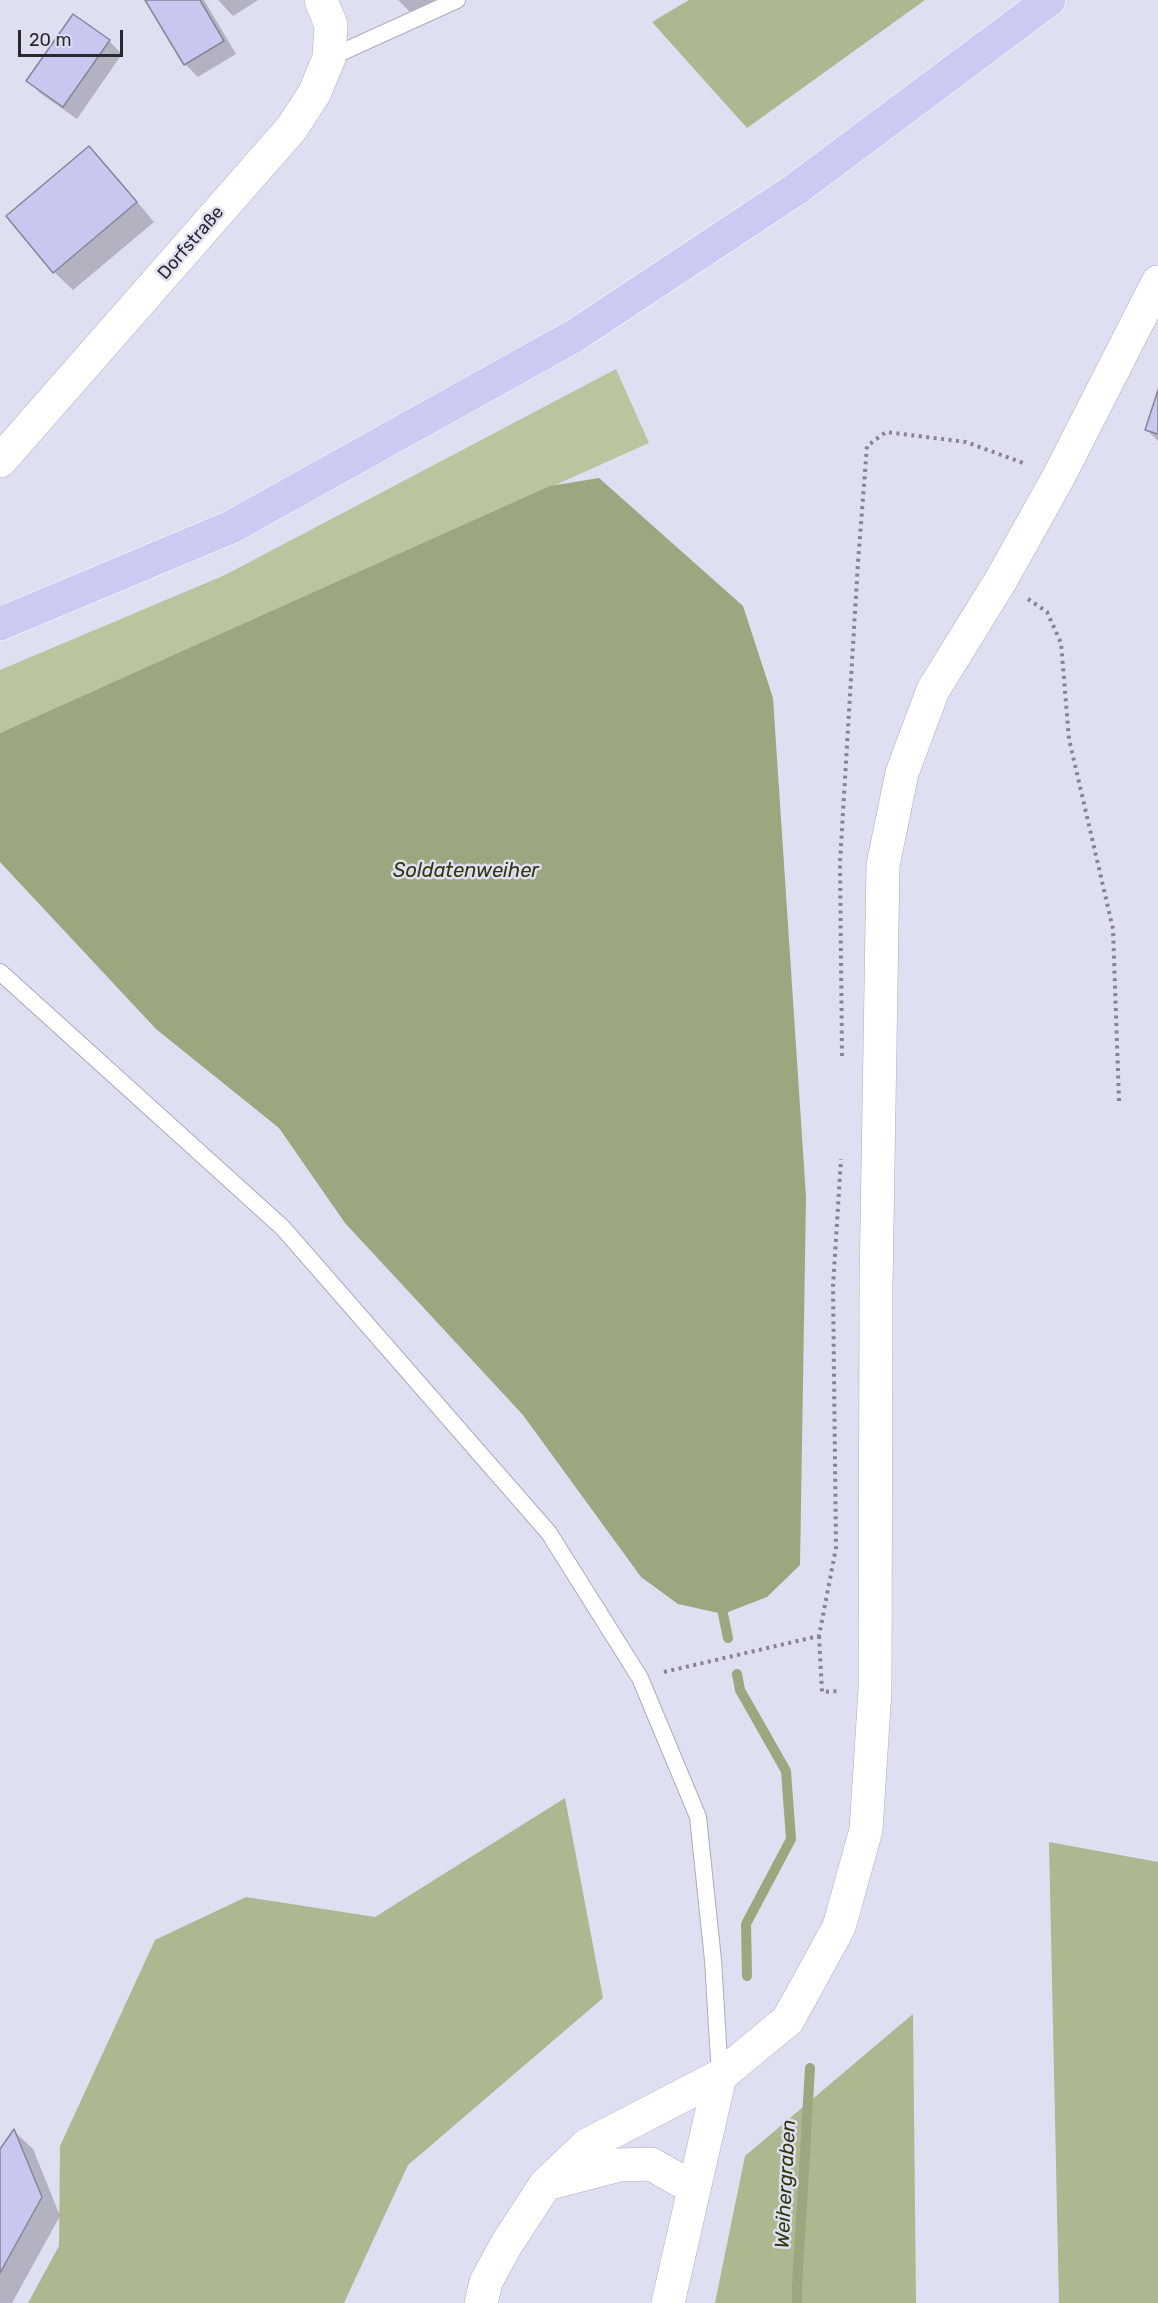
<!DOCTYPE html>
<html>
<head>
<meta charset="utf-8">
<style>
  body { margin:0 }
  #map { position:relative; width:1158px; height:2303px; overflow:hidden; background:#dfdff2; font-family:Rubik,sans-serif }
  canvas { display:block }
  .scale { position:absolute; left:18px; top:30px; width:105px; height:27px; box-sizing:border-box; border:3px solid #292930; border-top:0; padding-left:8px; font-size:18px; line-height:21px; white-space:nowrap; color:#292930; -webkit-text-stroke:4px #dfdff2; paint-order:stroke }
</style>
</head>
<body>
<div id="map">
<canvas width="1158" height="2303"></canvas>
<div class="scale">20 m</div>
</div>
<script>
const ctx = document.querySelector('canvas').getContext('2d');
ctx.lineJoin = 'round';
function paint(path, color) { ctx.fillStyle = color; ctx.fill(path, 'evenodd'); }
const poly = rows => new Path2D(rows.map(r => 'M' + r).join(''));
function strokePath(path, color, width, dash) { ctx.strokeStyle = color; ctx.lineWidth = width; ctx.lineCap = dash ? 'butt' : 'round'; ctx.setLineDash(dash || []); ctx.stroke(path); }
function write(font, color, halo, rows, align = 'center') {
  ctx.font = font + ' Rubik,sans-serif'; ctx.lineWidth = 5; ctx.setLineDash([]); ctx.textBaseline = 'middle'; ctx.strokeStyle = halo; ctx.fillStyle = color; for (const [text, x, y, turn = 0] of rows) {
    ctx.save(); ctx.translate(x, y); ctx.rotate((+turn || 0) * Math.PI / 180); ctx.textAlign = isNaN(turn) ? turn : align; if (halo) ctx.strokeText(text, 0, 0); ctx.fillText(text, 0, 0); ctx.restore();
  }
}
paint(poly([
  [616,369,649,443,0,733,0,670,225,575]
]), '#bac49e');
paint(poly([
  [689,0,925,0,747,128,652,22],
  [565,1798,603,1998,408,2165,344,2303,28,2303,59,2246,60,2146,155,1940,246,1897,375,1917],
  [1049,1842,1158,1862,1158,2303,1059,2303],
  [913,2014,916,2303,715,2303,745,2156]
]), '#adb790');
paint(poly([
  [599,478,743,606,773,698,806,1197,800,1565,767,1597,723,1614,678,1604,641,1577,523,1415,345,1223,279,1128,156,1029,0,862,0,733,550,486]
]), '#9ca67f');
paint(poly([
  [147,0,204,0,236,54,198,77,185,64],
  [218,0,258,0,233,16],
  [398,0,440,0,412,14],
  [109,41,122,54,77,119,40,93,28,81],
  [89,148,108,167,154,222,73,290,54,272],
  [1158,395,1158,441,1147,430],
  [14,2131,33,2149,60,2216,12,2303,0,2303,0,2152]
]), '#0003');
strokePath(poly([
  [723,1614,728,1638],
  [737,1674,740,1690,786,1771,791,1839,746,1924,747,1976],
  [797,2303,797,2287,810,2068]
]), '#9ca67f', 10);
const building = poly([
  [145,0,200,0,224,41,184,65,145,0],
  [73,14,110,40,63,107,26,81,73,14],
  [89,146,137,202,53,273,6,216,89,146],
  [1158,390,1158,434,1145,430,1158,390],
  [14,2129,42,2197,0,2273,0,2149,14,2129]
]);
paint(building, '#c8c7ef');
strokePath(building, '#868697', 1.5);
const lane = poly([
  [329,58,457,0],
  [0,972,283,1228,549,1533,640,1678,698,1817,713,1960,720,2076]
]);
const street = poly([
  [0,461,291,129,314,94,329,58,331,25,321,0],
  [550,2183,619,2165,651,2164,693,2188],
  [481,2303,486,2282,506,2245,545,2185,587,2145,720,2076,788,2020,839,1927,866,1830,875,1690,876,1285,883,865,902,773,933,690,1001,580,1059,476,1158,282],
  [668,2303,720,2076]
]);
const primary = poly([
  [0,624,231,527,574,336,796,189,1049,0]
]);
strokePath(lane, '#acacbe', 18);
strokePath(street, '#acacbe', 34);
strokePath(primary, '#fff', 34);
strokePath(poly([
  [1028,599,1047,612,1061,643,1069,739,1113,929,1119,1101],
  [842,1056,840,862,858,562,867,446,886,432,966,442,1026,464],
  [819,1636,822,1692,840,1691],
  [664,1672,819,1636,836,1548,833,1286,841,1159]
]), '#858592', 4, [3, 4.5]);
strokePath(lane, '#fff', 16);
strokePath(street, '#fff', 33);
strokePath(primary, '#cbcaf2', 33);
write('18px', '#292930', '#dfdff2', [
  ["Dorfstraße",191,243,-49]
]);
write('italic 20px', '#303809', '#dfdff2', [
  ["Soldatenweiher",466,871],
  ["Weihergraben",786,2184,-87]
]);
</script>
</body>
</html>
